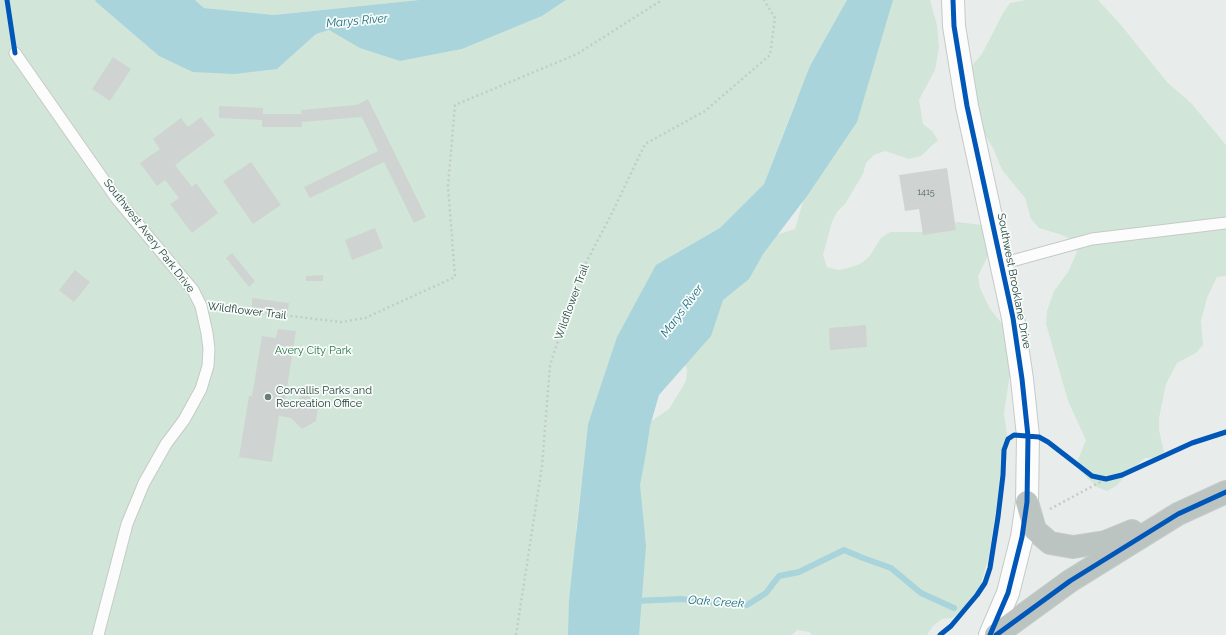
<!DOCTYPE html>
<html>
<head>
<meta charset="utf-8">
<style>
  body { margin:0 }
  canvas { display:block; background:#e8edeb }
</style>
</head>
<body>
<canvas width="1226" height="635"></canvas>
<script>
const ctx = document.querySelector('canvas').getContext('2d');
ctx.lineJoin = 'round';
function paint(path, color) { ctx.fillStyle = color; ctx.fill(path, 'evenodd'); }
const poly = rows => new Path2D(rows.map(r => 'M' + r).join(''));
function strokePath(path, color, width, dash) { ctx.strokeStyle = color; ctx.lineWidth = width; ctx.lineCap = dash ? 'butt' : 'round'; ctx.setLineDash(dash || []); ctx.stroke(path); }
function write(font, color, halo, rows, align = 'center') {
  ctx.font = font + ' Raleway,sans-serif'; ctx.lineWidth = 3.5; ctx.setLineDash([]); ctx.textBaseline = 'middle'; ctx.strokeStyle = halo; ctx.fillStyle = color; for (const [text, x, y, turn = 0] of rows) {
    ctx.save(); ctx.translate(x, y); ctx.rotate((+turn || 0) * Math.PI / 180); ctx.textAlign = isNaN(turn) ? turn : align; if (halo) ctx.strokeText(text, 0, 0); ctx.fillText(text, 0, 0); ctx.restore();
  }
}
paint(poly([
  [0,0,95,0,96,2,159,56,277,69,316,34,329,30,400,61,462,49,542,16,566,0,847,0,795,103,764,184,741,207,590,417,588,424,576,531,578,533,569,600,569,618,571,635,0,635],
  [195,0,419,0,274,15,204,8],
  [861,0,930,0,937,25,939,48,935,70,919,100,923,124,932,131,938,140,921,156,909,159,885,151,874,155,866,163,863,174,845,204,837,212,832,222,823,255,827,267,838,270,848,268,860,264,869,257,881,238,890,232,927,232,958,222,981,225,989,236,993,246,978,276,980,288,990,309,1012,336,1014,348,1004,413,1007,435,1007,459,1002,469,989,555,980,587,971,603,952,618,942,619,933,626,927,635,812,635,809,632,797,630,792,635,625,635,629,469,650,422,669,409,686,381,687,370,679,351,702,302,763,239,795,229],
  [1026,0,1098,0,1121,25,1167,82,1192,104,1226,145,1226,276,1217,277,1207,298,1201,321,1203,345,1196,353,1177,363,1166,384,1159,418,1159,430,1164,452,1156,458,1145,458,1132,469,1116,486,1107,491,1097,487,1079,470,1078,460,1086,440,1068,401,1046,324,1047,311,1054,291,1068,272,1077,252,1072,240,1062,235,1039,228,1031,219,1025,198,1002,170,993,148,981,129,968,70,982,54,1003,13,1010,3]
]), '#d1e6d8');
paint(poly([
  [95,0,195,0,204,8,274,15,419,0,566,0,542,16,462,49,400,61,360,48,329,30,316,34,277,69,234,74,193,72,159,56,96,2],
  [847,0,893,0,857,122,807,196,763,254,749,279,723,300,711,336,659,395,650,426,646,453,640,485,646,546,639,635,568,635,569,600,588,424,617,337,656,265,720,228,764,184,810,66]
]), '#a9d4db');
strokePath(poly([
  [635,601,681,599,724,604,747,605,766,593,779,576,799,572,844,550,863,558,891,568,921,593,954,608]
]), '#a9d4db', 6);
paint(poly([
  [113,57,131,69,110,101,92,89],
  [368,99,426,217,414,223,384,162,310,198,304,187,378,151,362,117,302,122,302,127,262,127,262,120,219,118,219,106,263,108,263,114,302,114,301,110,356,105],
  [201,117,215,135,175,165,192,187,196,183,218,213,192,233,170,204,179,198,165,180,157,186,140,163,160,149,153,139,181,118,188,127],
  [251,162,281,205,253,224,223,181],
  [947,168,956,230,923,235,919,209,905,211,899,175],
  [375,228,383,248,352,260,345,240],
  [232,253,255,281,249,287,226,258],
  [75,270,90,282,74,302,59,290],
  [323,275,323,281,306,281,306,276],
  [252,298,289,303,288,311,252,307],
  [866,325,867,347,830,350,829,328],
  [278,329,296,331,285,401,293,403,306,393,318,407,316,421,302,429,291,418,279,416,272,462,239,457,249,396,252,396,262,336,276,338]
]), '#cfd4d2');
const lane = poly([
  [15,53,117,199,193,290,201,306,207,333,209,349,208,366,201,389,184,420,166,444,144,483,127,524,98,635],
  [1001,264,1092,239,1226,223]
]);
const secondary = poly([
  [953,0,954,26,967,106,1013,318,1022,379,1028,436,1027,502,1022,537,1008,593,990,635]
]);
const highway = poly([
  [1027,502,1035,530,1050,543,1073,547,1105,542,1132,531],
  [996,635,1070,581,1178,514,1226,492]
]);
strokePath(lane, '#c5cac8', 13);
strokePath(secondary, '#c3cbc8', 24);
strokePath(highway, '#c3ccc9', 24);
strokePath(poly([
  [8,0,8,1],
  [216,307,341,322,365,318,455,277,448,186,455,105,577,54,662,0],
  [1050,509,1106,479],
  [516,635,542,466,550,365,580,274,610,217,645,144,705,111,770,55,775,18,764,0]
]), '#c3ccca', 2.5, [2, 3]);
strokePath(lane, '#fcfcfc', 11);
strokePath(secondary, '#fcfcfc', 22);
strokePath(highway, '#bcc4c2', 22);
strokePath(poly([
  [7,0,15,53],
  [953,0,954,26,967,106,1013,318,1022,379,1028,436,1027,502,1022,537,1008,593,990,635],
  [940,635,951,626,977,595,985,583,990,568,998,517,1003,475,1004,450,1008,439,1014,435,1039,437,1048,442,1092,476,1106,479,1122,475,1192,443,1226,432],
  [996,635,1070,581,1178,514,1226,492]
]), '#0057b8', 5);
for (const [x, y, r, color] of [
  [268,397,4,"#697e78"]
]) { const dot = new Path2D(); dot.arc(x, y, r, 0, 2 * Math.PI); ctx.fillStyle = color; ctx.fill(dot); strokePath(dot, '#f7fbf9', 1.5); }
write('9px', '#506761', null, [
  ["1415",926,192]
]);
write('11px', '#24423a', '#f7fbf9', [
  ["Southwest Avery Park Drive",149,236,52],
  ["Southwest Brooklane Drive",1014,281,79],
  ["Wildflower Trail",572,302,-70],
  ["Wildflower Trail",247,311,7]
]);
write('11px', '#2d7a4b', '#f7fbf9', [
  ["Avery City Park",313,351]
]);
write('11px', '#24423a', '#f7fbf9', [
  ["Corvallis Parks and",276,391],
  ["Recreation Office",276,404]
], 'left');
write('italic 12px', '#1c6f80', '#f7fbf9', [
  ["Marys River",357,21,-5],
  ["Marys River",682,311,-53],
  ["Oak Creek",716,602,4]
]);
</script>
</body>
</html>
